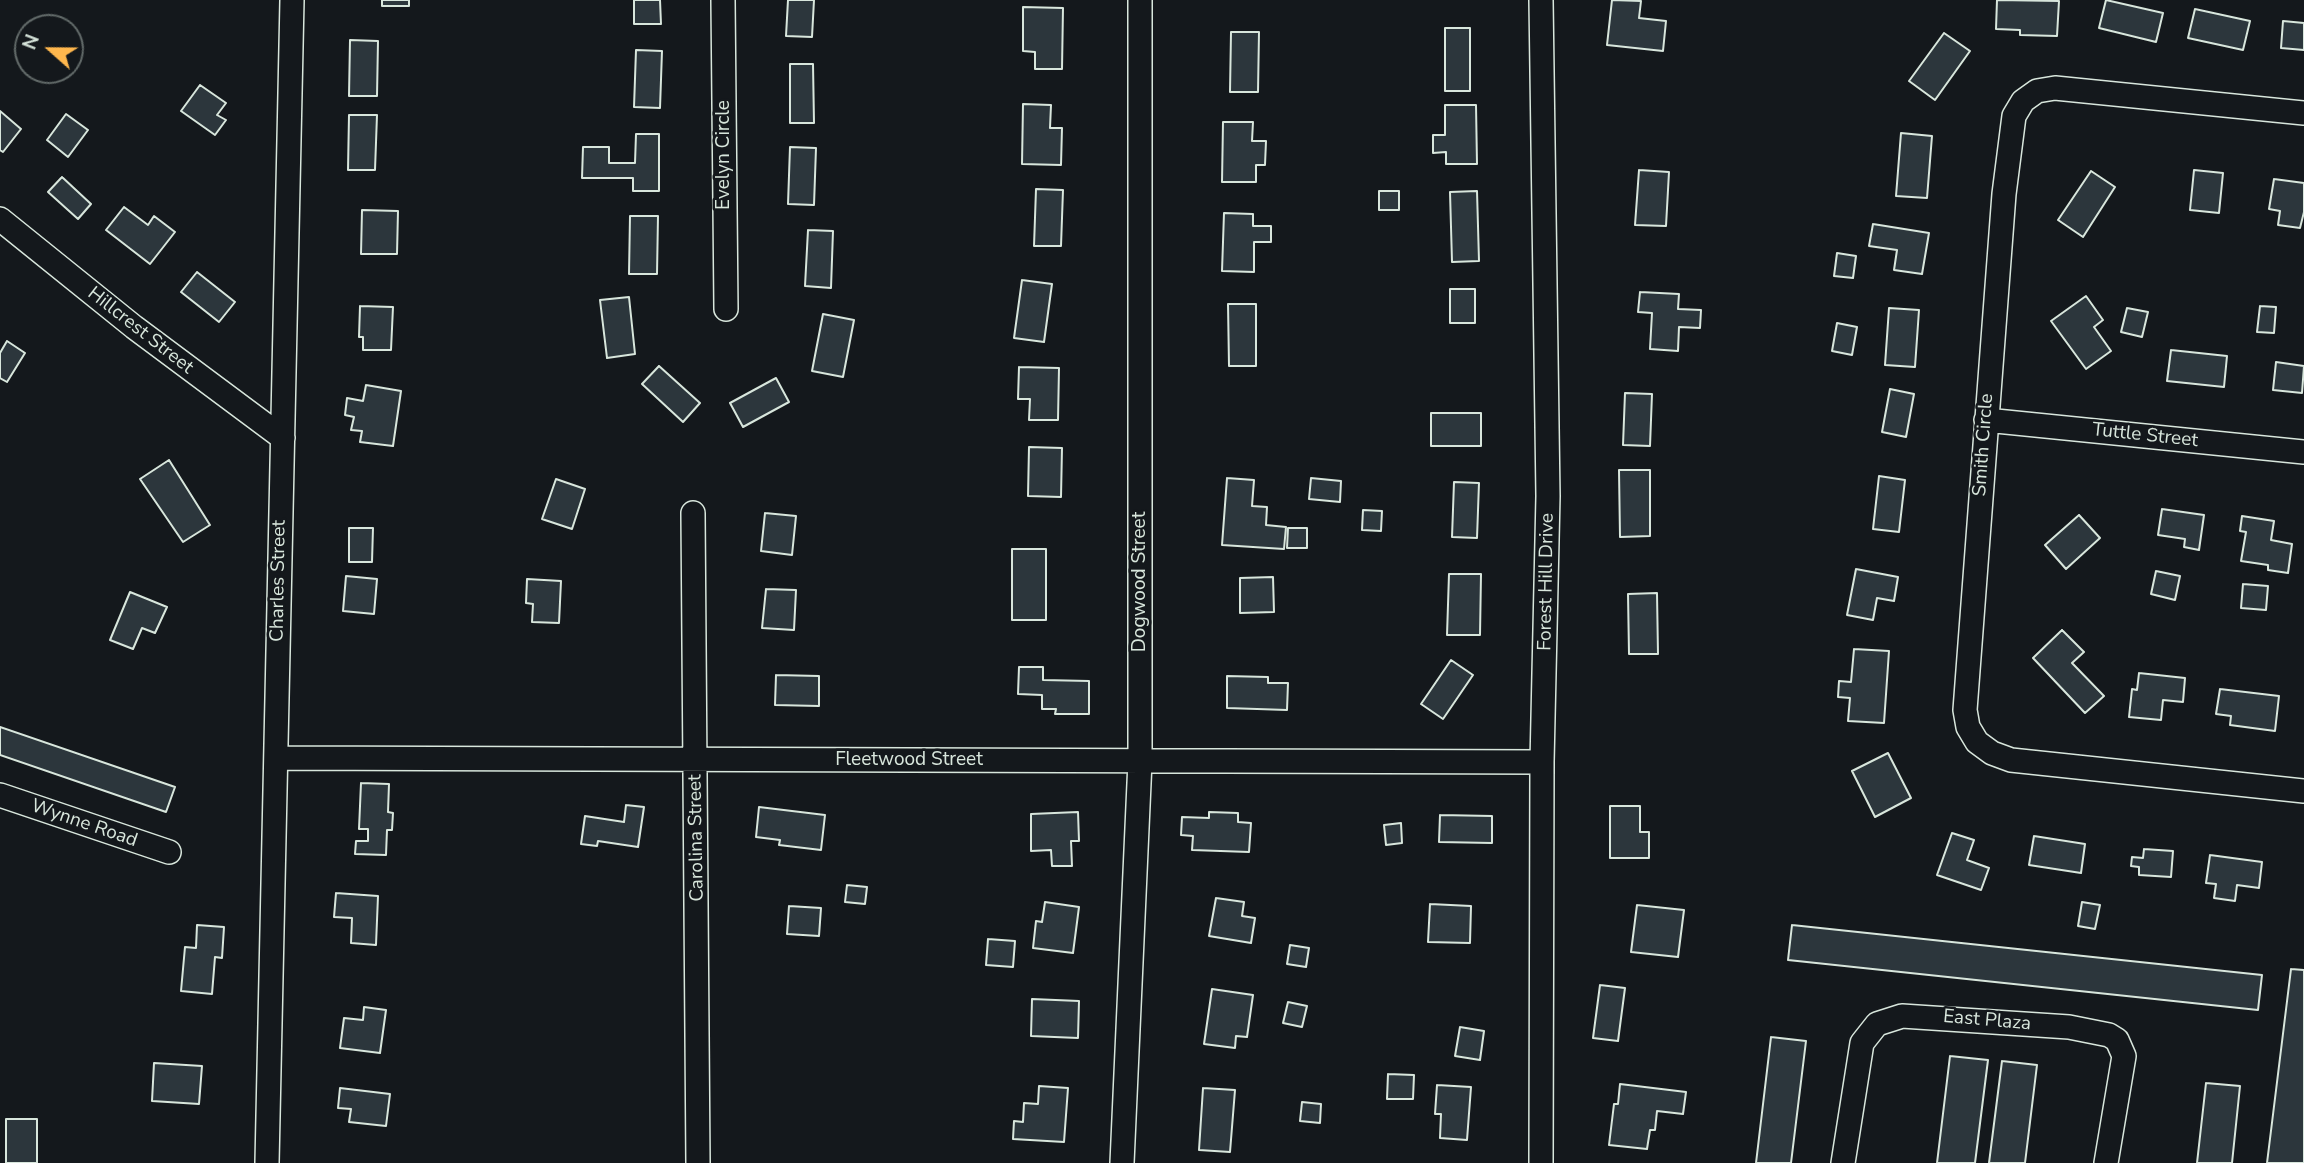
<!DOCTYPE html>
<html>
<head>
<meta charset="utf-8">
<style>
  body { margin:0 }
  #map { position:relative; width:2304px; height:1163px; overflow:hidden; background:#14181c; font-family:"Nunito Sans",sans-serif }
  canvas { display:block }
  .north { position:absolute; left:14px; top:14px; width:70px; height:70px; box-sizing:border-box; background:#14181c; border:2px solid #626a69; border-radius:50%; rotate:291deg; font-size:19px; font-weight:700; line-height:28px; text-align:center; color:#d8e6dc }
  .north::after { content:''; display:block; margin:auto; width:24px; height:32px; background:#ffb74d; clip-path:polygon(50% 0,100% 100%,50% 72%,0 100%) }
</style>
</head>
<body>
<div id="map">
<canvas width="2304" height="1163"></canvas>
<div class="north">N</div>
</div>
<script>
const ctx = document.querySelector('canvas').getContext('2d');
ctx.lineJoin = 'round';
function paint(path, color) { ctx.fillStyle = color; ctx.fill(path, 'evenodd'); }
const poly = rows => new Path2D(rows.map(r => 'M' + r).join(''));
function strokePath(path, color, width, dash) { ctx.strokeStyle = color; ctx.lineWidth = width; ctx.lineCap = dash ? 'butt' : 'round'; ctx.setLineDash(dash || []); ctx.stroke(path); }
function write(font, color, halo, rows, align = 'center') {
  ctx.font = font + ' "Nunito Sans",sans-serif'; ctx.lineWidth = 5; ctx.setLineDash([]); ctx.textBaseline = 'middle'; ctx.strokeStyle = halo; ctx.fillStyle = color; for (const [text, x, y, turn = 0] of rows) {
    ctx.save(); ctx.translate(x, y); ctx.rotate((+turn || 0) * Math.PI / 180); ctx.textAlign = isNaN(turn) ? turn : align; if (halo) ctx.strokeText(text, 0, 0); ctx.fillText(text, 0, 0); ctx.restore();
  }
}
const building = poly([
  [382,0,409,0,409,6,382,6,382,0],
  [634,0,660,0,661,24,634,24,634,0],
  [788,0,814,0,812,37,786,36,788,0],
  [1612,0,1641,1,1639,18,1666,21,1663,51,1607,45,1612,0],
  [1997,0,2059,1,2057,36,2020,35,2020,30,1996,29,1997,0],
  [2106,0,2163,13,2156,42,2099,28,2106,0],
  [1023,7,1063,8,1062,69,1035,69,1035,52,1023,51,1023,7],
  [2195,9,2250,21,2243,50,2188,38,2195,9],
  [2283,21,2304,23,2304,50,2281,48,2283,21],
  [1445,28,1470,28,1470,91,1445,91,1445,28],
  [1231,32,1259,32,1258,92,1230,92,1231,32],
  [1944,33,1970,51,1935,100,1909,81,1944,33],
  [350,40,378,41,377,96,349,96,350,40],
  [636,50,662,51,660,108,634,107,636,50],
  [790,64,813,64,814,123,790,123,790,64],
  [200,85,226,103,217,115,226,120,215,135,181,111,200,85],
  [1023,104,1051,105,1050,128,1062,128,1061,165,1022,164,1023,104],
  [1445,105,1476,105,1477,164,1446,164,1446,152,1433,153,1433,135,1445,135,1445,105],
  [0,111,21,129,3,152,0,150,0,111],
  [66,114,88,130,68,157,47,140,66,114],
  [349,115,377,115,375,170,348,170,349,115],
  [1223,122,1253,122,1252,141,1266,141,1265,165,1256,165,1256,182,1222,182,1223,122],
  [1901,133,1932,136,1927,198,1896,196,1901,133],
  [636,134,659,134,659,191,633,191,633,178,582,178,583,147,609,147,609,163,635,163,636,134],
  [790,147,816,148,814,205,788,204,790,147],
  [1639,170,1669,172,1666,226,1635,225,1639,170],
  [2194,170,2223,173,2219,213,2190,210,2194,170],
  [2091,171,2115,187,2083,237,2058,220,2091,171],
  [62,177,91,204,78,219,48,192,62,177],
  [2274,179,2304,183,2304,212,2300,228,2278,225,2280,211,2269,209,2274,179],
  [1036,189,1063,190,1061,246,1034,246,1036,189],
  [1379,191,1399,191,1399,210,1379,210,1379,191],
  [1477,191,1479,261,1452,262,1450,192,1477,191],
  [124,207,148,225,154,216,175,232,150,264,106,230,124,207],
  [362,210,398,211,397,254,361,254,362,210],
  [1224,213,1253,214,1253,226,1271,226,1271,242,1254,242,1254,272,1222,271,1224,213],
  [630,216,658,216,657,274,629,274,630,216],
  [1873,224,1929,233,1922,274,1894,270,1897,250,1869,246,1873,224],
  [808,230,833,231,831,288,805,286,808,230],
  [1837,253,1856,256,1853,278,1834,276,1837,253],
  [197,272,235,302,219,322,181,292,197,272],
  [1022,280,1052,284,1044,342,1014,338,1022,280],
  [1450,289,1475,289,1475,323,1450,323,1450,289],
  [1640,292,1679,294,1678,309,1701,310,1700,328,1679,327,1678,351,1650,349,1652,313,1638,312,1640,292],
  [2086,296,2103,320,2094,327,2111,351,2086,369,2051,321,2086,296],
  [629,297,635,354,607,358,600,300,629,297],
  [1228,304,1256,304,1256,366,1229,366,1228,304],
  [360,306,393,307,391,350,363,350,363,337,359,337,360,306],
  [2260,306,2276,307,2274,333,2257,332,2260,306],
  [1889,308,1919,310,1915,367,1885,365,1889,308],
  [2127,308,2148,312,2142,337,2121,332,2127,308],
  [823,314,854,320,843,377,812,371,823,314],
  [1837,323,1857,327,1852,355,1832,351,1837,323],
  [7,341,25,353,7,382,0,378,0,353,7,341],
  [2171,350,2227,356,2224,387,2167,381,2171,350],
  [2276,362,2304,366,2302,393,2273,390,2276,362],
  [659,366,700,403,683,422,642,384,659,366],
  [1019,367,1059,368,1058,420,1029,420,1030,399,1018,399,1019,367],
  [776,378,789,402,743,427,730,403,776,378],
  [366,385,401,391,393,446,360,442,362,431,351,430,354,417,345,415,347,398,363,401,366,385],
  [1890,389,1914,394,1906,437,1882,432,1890,389],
  [1625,393,1652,394,1650,446,1623,445,1625,393],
  [1431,413,1481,413,1481,446,1431,446,1431,413],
  [1029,447,1062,448,1061,497,1028,496,1029,447],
  [169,460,210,525,183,542,140,479,169,460],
  [1619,470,1650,470,1650,536,1620,537,1619,470],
  [1879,476,1905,480,1899,532,1873,529,1879,476],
  [1227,478,1254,480,1252,506,1267,507,1266,525,1286,527,1284,549,1222,545,1227,478],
  [1311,478,1341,481,1340,502,1309,499,1311,478],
  [556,479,585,489,572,529,542,519,556,479],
  [1454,482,1479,483,1477,538,1452,537,1454,482],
  [2162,509,2204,515,2199,550,2184,547,2185,539,2158,535,2162,509],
  [1363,510,1382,511,1381,531,1362,530,1363,510],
  [765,513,796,516,792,555,761,551,765,513],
  [2079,515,2100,538,2066,569,2045,545,2079,515],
  [2242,516,2274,521,2271,540,2292,544,2288,573,2268,570,2268,565,2241,561,2246,532,2240,531,2242,516],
  [349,528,373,528,372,562,349,562,349,528],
  [1288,528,1307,528,1307,548,1287,548,1288,528],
  [1012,549,1046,549,1046,620,1012,620,1012,549],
  [1856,569,1898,577,1894,601,1877,598,1873,620,1847,615,1856,569],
  [2156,571,2180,576,2175,600,2151,594,2156,571],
  [1449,574,1481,574,1480,635,1447,635,1449,574],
  [346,576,377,579,374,614,343,611,346,576],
  [1273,577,1274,612,1240,613,1240,578,1273,577],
  [527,579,561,581,559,623,532,622,533,604,526,603,527,579],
  [2243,584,2268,586,2266,610,2241,608,2243,584],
  [766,589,796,590,794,630,762,628,766,589],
  [130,592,167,607,155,633,142,628,133,649,110,640,130,592],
  [1657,593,1658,654,1629,654,1628,594,1657,593],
  [2062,630,2084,652,2072,663,2104,696,2085,713,2033,658,2062,630],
  [1854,649,1889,651,1884,723,1848,721,1850,698,1838,697,1839,681,1851,682,1854,649],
  [1451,660,1473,675,1443,719,1421,704,1451,660],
  [1019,667,1043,667,1043,680,1089,681,1089,714,1055,714,1056,709,1042,709,1042,695,1018,694,1019,667],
  [2139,673,2185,678,2183,702,2163,700,2161,720,2129,717,2132,689,2137,690,2139,673],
  [776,675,819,676,819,706,775,705,776,675],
  [1227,676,1268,677,1268,683,1288,683,1287,710,1227,708,1227,676],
  [2220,689,2279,696,2275,731,2230,725,2231,716,2216,714,2220,689],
  [0,727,175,787,166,812,0,755,0,727],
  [1888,753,1911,798,1875,817,1852,771,1888,753],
  [361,783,389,784,388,812,393,813,392,830,387,830,386,855,355,854,356,841,368,841,368,829,359,829,361,783],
  [626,805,644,807,638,847,598,841,597,846,581,844,585,816,624,822,626,805],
  [1610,806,1640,806,1640,832,1649,832,1649,858,1610,858,1610,806],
  [759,807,825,815,821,850,779,845,780,840,756,837,759,807],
  [1078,812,1079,841,1071,841,1072,866,1052,866,1051,850,1031,851,1031,814,1078,812],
  [1209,812,1238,813,1238,822,1251,823,1249,852,1192,850,1193,836,1181,835,1182,817,1209,818,1209,812],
  [1440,815,1492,816,1492,843,1439,842,1440,815],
  [1401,823,1402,843,1386,845,1384,825,1401,823],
  [1952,833,1974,840,1967,860,1989,868,1981,890,1937,875,1952,833],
  [2034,836,2085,844,2081,873,2029,865,2034,836],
  [2144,849,2173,851,2171,877,2139,875,2139,867,2131,866,2132,857,2143,858,2144,849],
  [2210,855,2262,862,2259,888,2237,885,2235,901,2214,898,2216,884,2206,883,2210,855],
  [847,885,867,887,865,904,845,902,847,885],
  [336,893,378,896,376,945,351,943,352,918,334,917,336,893],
  [1216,898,1244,902,1242,916,1255,918,1251,943,1209,936,1216,898],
  [1045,902,1079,907,1073,953,1033,948,1036,921,1042,922,1045,902],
  [2082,902,2100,905,2095,929,2078,926,2082,902],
  [1430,904,1471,906,1470,943,1428,942,1430,904],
  [1637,905,1684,910,1678,957,1631,952,1637,905],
  [789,906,821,908,819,936,787,934,789,906],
  [197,925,224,927,222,958,215,957,212,994,181,991,185,947,196,948,197,925],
  [1792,925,2262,975,2258,1010,1788,960,1792,925],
  [988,939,1015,941,1013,967,986,965,988,939],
  [1290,945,1309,948,1306,967,1287,964,1290,945],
  [2291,969,2304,970,2304,1163,2267,1163,2291,969],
  [1600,985,1625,988,1618,1041,1593,1038,1600,985],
  [1212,989,1253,995,1247,1037,1236,1036,1235,1048,1204,1044,1212,989],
  [1032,999,1079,1001,1078,1038,1031,1036,1032,999],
  [1288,1002,1307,1006,1302,1027,1283,1023,1288,1002],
  [364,1007,386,1010,380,1053,340,1048,344,1018,363,1020,364,1007],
  [1460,1027,1484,1031,1480,1060,1455,1056,1460,1027],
  [1771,1037,1806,1041,1791,1163,1756,1163,1771,1037],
  [1950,1056,1988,1060,1975,1163,1937,1163,1950,1056],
  [2002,1061,2037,1065,2025,1163,1989,1163,2002,1061],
  [154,1063,202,1066,199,1104,152,1101,154,1063],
  [1388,1074,1414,1075,1413,1099,1387,1099,1388,1074],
  [2206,1083,2240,1086,2232,1163,2197,1163,2206,1083],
  [1620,1084,1686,1092,1683,1114,1657,1111,1655,1130,1650,1130,1647,1149,1609,1145,1614,1104,1618,1104,1620,1084],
  [1437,1085,1471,1087,1467,1140,1440,1138,1441,1114,1435,1114,1437,1085],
  [1039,1086,1068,1088,1064,1142,1013,1139,1014,1121,1023,1122,1024,1103,1038,1104,1039,1086],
  [340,1088,390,1094,386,1126,349,1122,351,1109,338,1108,340,1088],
  [1203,1088,1235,1090,1230,1152,1199,1150,1203,1088],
  [1302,1102,1321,1104,1320,1123,1300,1121,1302,1102],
  [6,1119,37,1119,37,1163,6,1163,6,1119]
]);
paint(building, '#2c363c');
strokePath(building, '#d8e6dc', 2);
const minor = poly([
  [723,0,726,309],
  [2304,113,2055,88,2037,91,2023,101,2014,116,2004,194,1965,710,1968,727,1977,742,1992,753,2011,760,2304,791],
  [0,219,134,327,283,438],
  [1986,420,2304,452],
  [693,513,698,1163],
  [276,758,1542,762],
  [0,795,169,852],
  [267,1163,292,0],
  [1122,1163,1140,761,1140,0],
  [1541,1163,1542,762,1548,496,1541,0],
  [1843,1163,1862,1043,1877,1024,1902,1016,2069,1027,2109,1035,2117,1040,2124,1056,2106,1163]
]);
strokePath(minor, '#d8e6dc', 26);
strokePath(minor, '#14181c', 23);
write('19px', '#d8e6dc', '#14181c', [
  ["Evelyn Circle",724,155,-90],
  ["Hillcrest Street",140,331,38],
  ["Tuttle Street",2145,436,6],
  ["Smith Circle",1984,445,-86],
  ["Charles Street",279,581,-89],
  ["Dogwood Street",1140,582,-90],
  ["Forest Hill Drive",1547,582,-89],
  ["Fleetwood Street",909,760],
  ["Wynne Road",84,824,19],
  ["Carolina Street",697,838,-91],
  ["East Plaza",1987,1021,5]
]);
</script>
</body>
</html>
